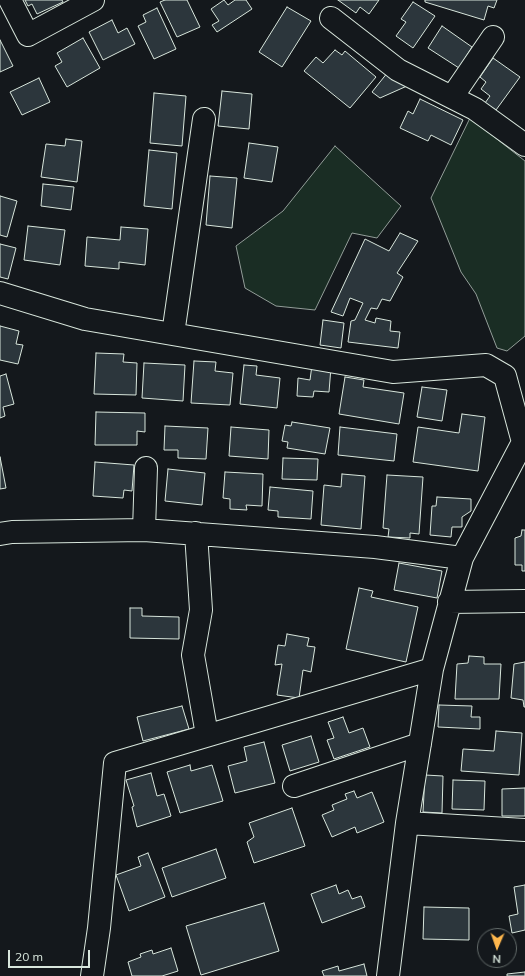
<!DOCTYPE html>
<html>
<head>
<meta charset="utf-8">
<style>
  body { margin:0 }
  #map { position:relative; width:525px; height:976px; overflow:hidden; background:#14181c; font-family:Mulish,sans-serif }
  canvas { display:block }
  .north { position:absolute; left:477px; top:928px; width:40px; height:40px; box-sizing:border-box; background:#14181c; border:1px solid #626a69; border-radius:50%; rotate:182deg; font-size:11px; font-weight:700; line-height:16px; text-align:center; color:#d8e6dc }
  .north::after { content:''; display:block; margin:auto; width:14px; height:18px; background:#ffb74d; clip-path:polygon(50% 0,100% 100%,50% 72%,0 100%) }
  .scale { position:absolute; left:8px; top:950px; width:82px; height:18px; box-sizing:border-box; border:2px solid #d8e6dc; border-top:0; padding-left:5px; font-size:12px; line-height:14px; white-space:nowrap; color:#d8e6dc; -webkit-text-stroke:3px #14181c; paint-order:stroke }
</style>
</head>
<body>
<div id="map">
<canvas width="525" height="976"></canvas>
<div class="north">N</div>
<div class="scale">20 m</div>
</div>
<script>
const ctx = document.querySelector('canvas').getContext('2d');
ctx.lineJoin = 'round';
function paint(path, color) { ctx.fillStyle = color; ctx.fill(path, 'evenodd'); }
const poly = rows => new Path2D(rows.map(r => 'M' + r).join(''));
function strokePath(path, color, width, dash) { ctx.strokeStyle = color; ctx.lineWidth = width; ctx.lineCap = dash ? 'butt' : 'round'; ctx.setLineDash(dash || []); ctx.stroke(path); }
const green = poly([
  [470,118,525,161,525,336,507,351,497,348,476,294,461,272,431,198,470,118],
  [335,146,401,206,377,238,352,233,315,310,276,306,245,288,236,246,283,211,335,146]
]);
paint(green, '#1a2d24');
strokePath(green, '#939e99', 1);
const building = poly([
  [25,0,62,0,63,2,37,14,32,4,28,6,25,0],
  [165,0,187,0,200,27,177,37,160,2,165,0],
  [224,0,228,5,235,0,246,0,252,9,217,32,212,25,219,21,211,9,224,0],
  [338,0,379,0,369,14,360,7,356,13,338,0],
  [425,0,497,0,494,8,488,6,484,20,425,2,425,0],
  [413,2,435,16,413,48,396,36,406,22,401,19,413,2],
  [287,7,311,21,282,67,259,52,287,7],
  [157,8,176,49,154,59,138,26,146,22,143,15,157,8],
  [112,20,118,33,127,28,135,44,103,60,89,32,112,20],
  [442,26,472,47,459,68,428,48,442,26],
  [83,38,100,68,67,87,55,66,62,62,57,53,83,38],
  [0,40,13,66,0,72,0,40],
  [335,50,342,55,345,51,376,77,350,108,304,71,316,57,323,63,335,50],
  [493,58,520,77,496,110,485,103,490,96,481,89,486,82,480,77,493,58],
  [388,72,407,86,380,98,372,92,388,72],
  [39,78,50,102,22,115,10,92,39,78],
  [222,91,252,94,249,129,218,126,222,91],
  [154,93,186,96,182,146,150,143,154,93],
  [420,99,463,120,451,145,431,135,428,141,400,128,408,111,413,114,420,99],
  [66,139,82,141,77,182,41,177,46,144,65,146,66,139],
  [249,143,278,147,272,182,244,178,249,143],
  [149,150,177,153,172,209,144,206,149,150],
  [210,176,237,178,232,228,206,225,210,176],
  [43,184,74,187,71,210,41,206,43,184],
  [0,196,17,201,7,237,0,235,0,196],
  [28,226,65,230,60,265,24,260,28,226],
  [121,227,148,229,145,265,119,262,119,269,85,266,87,237,120,240,121,227],
  [400,233,418,241,397,273,403,277,390,301,382,299,377,309,371,308,365,320,375,323,376,318,391,321,390,331,400,332,398,348,348,342,351,321,355,320,363,303,350,298,343,316,331,312,365,239,389,251,400,233],
  [0,244,16,248,8,279,0,277,0,244],
  [323,320,344,323,341,348,320,345,323,320],
  [0,326,19,331,16,344,23,345,18,364,0,360,0,326],
  [96,353,124,354,123,362,137,363,136,395,94,394,96,353],
  [194,361,216,362,215,371,233,373,230,405,191,403,194,361],
  [144,363,185,365,183,401,142,398,144,363],
  [244,365,257,366,256,375,280,378,277,408,240,404,244,365],
  [312,365,331,367,329,392,314,391,313,397,297,396,298,378,310,380,312,365],
  [6,374,14,404,3,407,5,416,0,418,0,376,6,374],
  [345,377,364,380,363,387,404,393,399,424,339,414,345,377],
  [422,387,447,390,442,421,417,417,422,387],
  [96,412,145,413,145,432,137,431,137,445,95,445,96,412],
  [462,414,485,417,478,471,413,462,418,427,459,433,462,414],
  [292,422,330,428,325,454,287,448,288,442,282,441,285,425,291,426,292,422],
  [165,426,208,428,206,459,178,458,178,450,164,450,165,426],
  [231,427,269,430,268,459,229,456,231,427],
  [340,427,397,434,394,461,338,455,340,427],
  [0,457,6,488,0,489,0,457],
  [283,458,318,459,317,480,282,479,283,458],
  [95,462,134,465,132,491,124,490,123,498,93,496,95,462],
  [168,469,205,473,202,505,165,501,168,469],
  [225,472,263,474,262,506,246,505,247,510,230,509,230,499,223,498,225,472],
  [342,474,365,476,361,529,321,525,324,485,341,487,342,474],
  [387,475,423,477,419,534,410,533,410,538,388,537,389,529,383,528,387,475],
  [270,487,313,491,311,519,278,517,278,511,268,510,270,487],
  [437,497,471,499,471,511,462,517,462,527,452,527,451,537,430,535,432,506,436,506,437,497],
  [522,530,525,530,525,571,522,571,522,565,515,565,515,538,521,536,522,530],
  [399,563,442,571,437,598,394,590,399,563],
  [359,588,373,591,371,597,418,607,406,662,346,649,359,588],
  [130,608,142,608,142,616,179,617,179,639,130,638,130,608],
  [287,634,309,638,307,646,315,647,311,672,303,670,299,698,277,695,282,664,275,665,278,645,285,646,287,634],
  [469,656,484,657,484,664,501,664,499,699,455,699,457,664,468,663,469,656],
  [525,662,525,707,524,707,523,700,511,698,514,664,525,662],
  [439,705,472,706,471,717,480,717,480,729,438,727,439,705],
  [182,706,189,729,143,741,137,717,182,706],
  [343,717,349,733,363,728,370,747,334,759,327,740,334,738,328,722,343,717],
  [496,731,522,733,519,775,461,771,463,749,494,751,496,731],
  [311,736,319,762,290,771,282,745,311,736],
  [264,742,275,783,235,793,228,766,247,761,244,747,264,742],
  [190,765,191,771,212,765,223,801,180,813,167,772,190,765],
  [151,773,157,796,164,794,171,816,137,827,132,807,134,806,126,780,151,773],
  [425,775,443,776,442,813,423,812,425,775],
  [453,780,485,781,484,810,452,809,453,780],
  [525,788,525,816,502,816,502,789,525,788],
  [354,791,357,798,372,792,384,822,357,833,355,827,332,837,322,815,334,810,332,805,347,799,345,794,354,791],
  [292,808,305,846,254,863,247,842,254,837,249,823,292,808],
  [216,849,226,878,172,897,162,868,216,849],
  [148,853,165,897,129,911,116,875,141,866,138,857,148,853],
  [336,885,339,894,348,890,352,899,361,896,365,907,322,923,311,894,336,885],
  [525,885,525,930,512,933,509,916,518,914,514,887,525,885],
  [264,903,279,951,201,975,186,926,264,903],
  [424,907,469,908,469,940,423,939,424,907],
  [171,948,178,971,162,976,132,976,128,962,141,957,140,954,152,950,153,954,171,948],
  [364,964,367,976,324,976,322,971,338,966,339,971,364,964],
  [525,972,525,976,507,976,507,974,525,972]
]);
paint(building, '#2c363c');
strokePath(building, '#d8e6dc', 1);
const minor = poly([
  [10,0,28,35,93,0],
  [331,18,398,70,475,109,525,145],
  [452,97,493,37],
  [0,293,85,319,393,372,486,365,505,376,523,442,462,558,432,669,407,823,388,976],
  [173,334,204,119],
  [144,530,146,468],
  [196,533,201,610,193,655,207,735],
  [0,534,12,532,144,530,375,547,462,558],
  [449,602,525,601],
  [294,786,420,744],
  [407,823,525,830],
  [92,976,99,928,115,763,432,669]
]);
strokePath(minor, '#d8e6dc', 24);
strokePath(minor, '#14181c', 22);
</script>
</body>
</html>
